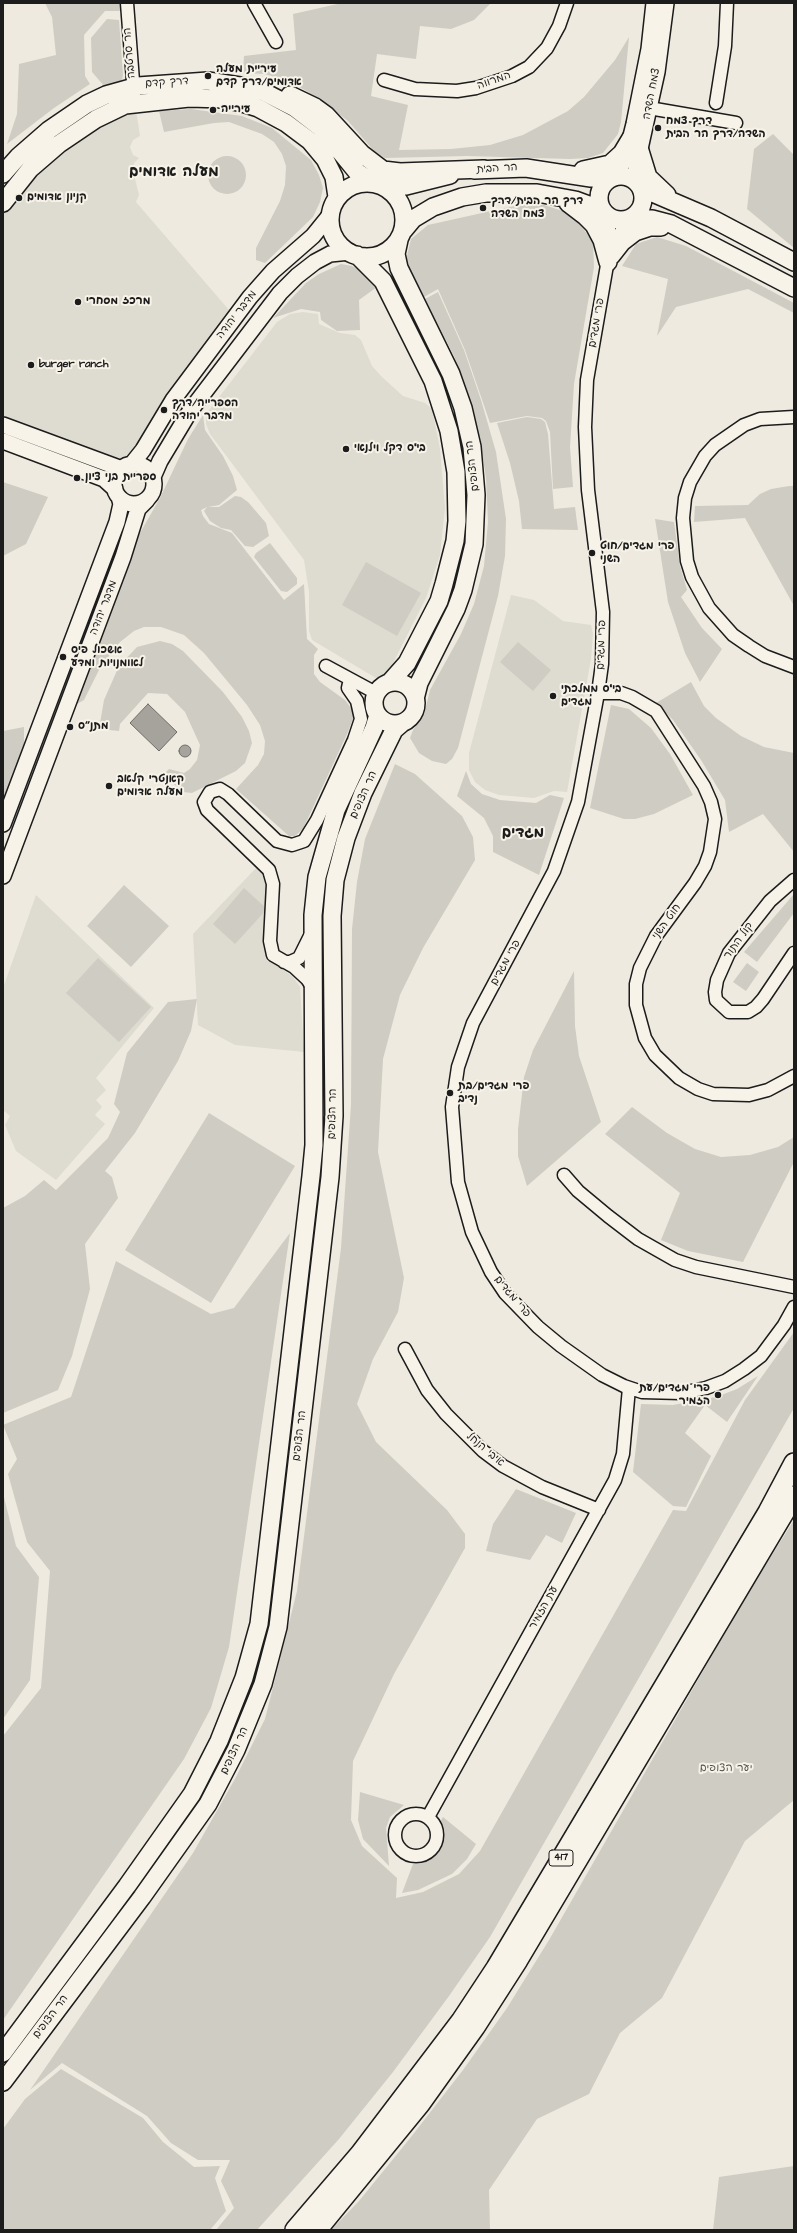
<!DOCTYPE html>
<html>
<head>
<meta charset="utf-8">
<style>
  body { margin:0 }
  #map { position:relative; width:797px; height:2233px; overflow:hidden; background:#eeeae0; font-family:"Architects Daughter",sans-serif }
  canvas { display:block }
  .frame { position:absolute; inset:0; border:4px solid #1c1c1c; pointer-events:none }
</style>
</head>
<body>
<div id="map">
<canvas width="797" height="2233"></canvas>
<div class="frame"></div>
</div>
<script>
const ctx = document.querySelector('canvas').getContext('2d');
ctx.lineJoin = 'round';
function paint(path, color) { ctx.fillStyle = color; ctx.fill(path, 'evenodd'); }
const poly = rows => new Path2D(rows.map(r => 'M' + r).join(''));
function strokePath(path, color, width, dash) { ctx.strokeStyle = color; ctx.lineWidth = width; ctx.lineCap = dash ? 'butt' : 'round'; ctx.setLineDash(dash || []); ctx.stroke(path); }
function write(font, color, halo, rows, align = 'center') {
  ctx.font = font + ' "Architects Daughter","Playpen Sans Hebrew",sans-serif'; ctx.lineWidth = 4; ctx.setLineDash([]); ctx.textBaseline = 'middle'; ctx.strokeStyle = halo; ctx.fillStyle = color; for (const [text, x, y, turn = 0] of rows) {
    ctx.save(); ctx.translate(x, y); ctx.rotate((+turn || 0) * Math.PI / 180); ctx.textAlign = isNaN(turn) ? turn : align; if (halo) ctx.strokeText(text, 0, 0); ctx.fillText(text, 0, 0); ctx.restore();
  }
}
paint(poly([
  [135,104,140,136,133,140,130,147,133,155,139,158,134,163,133,171,139,195,136,202,235,317,131,465,3,425,3,204,30,169],
  [303,312,318,314,319,324,340,333,355,335,361,340,372,366,382,377,403,396,425,403,432,409,440,449,445,508,440,555,426,598,392,665,385,674,376,678,312,640,309,631,309,592,304,560,210,434,206,424,206,414,277,322,290,314],
  [511,595,534,600,563,621,591,625,593,634,591,659,567,792,554,791,534,798,499,795,485,790,475,782,469,770,469,753],
  [257,867,265,877,269,892,268,959,293,977,300,987,304,1052,235,1045,198,1025,193,934],
  [36,895,154,1008,96,1078,106,1090,96,1100,102,1107,95,1115,105,1124,56,1180,16,1151,5,1125,10,1116,3,1110,3,988]
]), '#dedbd1');
paint(poly([
  [45,3,121,3,121,11,105,11,84,35,85,76,90,84,54,108,7,144,17,114,19,64,56,55,52,17],
  [342,3,491,3,474,20,451,29,420,26,416,59,377,54,371,96,408,105,399,150,451,149,490,145,523,135,568,111,584,97,615,60,629,37,621,122,618,134,603,153,588,158,570,159,467,156,385,158,374,151,348,121,315,96,287,80,264,74,243,73,244,56,296,50,293,14],
  [107,19,119,20,123,75,122,80,105,87,92,72,91,38],
  [191,109,242,116,272,128,311,160,319,175,323,188,320,202,313,217,265,263,256,260,256,248,280,201,285,185,286,166,282,154,274,142,262,134,229,122,214,123,164,132,159,111],
  [773,134,794,155,794,248,747,209,754,149],
  '208 175a19 19 0 1 1 38 0a19 19 0 1 1-38 0Z',
  [518,205,544,205,566,212,579,223,593,242,594,267,574,384,570,447,573,487,553,489,550,432,546,421,542,418,527,416,490,423,465,350,438,289,424,297,406,260,411,239,428,225],
  [657,237,686,246,794,303,794,313,748,289,676,307,657,336,668,279,622,266,636,244],
  [341,264,352,266,360,270,377,287,359,300,360,330,337,331,321,320,320,312,301,309,273,318,306,283,319,274],
  [438,292,464,350,481,400,496,452,506,519,505,556,498,596,458,748,452,759,446,764,432,761,419,753,410,738,413,730,424,715,430,690,461,634,474,604,484,566,488,522,486,478,480,439,470,403,454,356,425,299],
  [203,415,205,430,223,456,233,476,237,490,219,505,208,507,219,507,235,496,241,497,248,502,266,523,269,536,253,547,245,546,231,530,221,528,210,521,204,511,207,507,201,510,203,516,209,524,232,533,284,600,304,584,307,639,318,649,314,655,314,674,320,682,345,700,351,708,354,716,348,732,303,829,295,836,289,836,236,789,258,765,264,754,265,741,260,725,247,705,204,653,184,635,161,627,144,627,134,631,120,642,111,653,99,670,84,700,77,704,132,547,160,498,188,439],
  [527,417,541,419,545,422,548,434,554,509,575,507,578,530,522,529,519,501,510,463,497,423],
  [3,482,48,497,26,544,3,556],
  [789,486,794,486,794,606,745,518,694,522,695,506,748,505,760,494,771,489],
  [655,519,674,522,680,566,687,590,681,597,702,628,722,649,700,682,685,653,668,602],
  [270,543,297,578,297,584,287,592,281,591,254,557,256,553],
  [366,562,421,593,397,636,342,605],
  [160,641,172,644,183,651,223,692,242,717,249,731,252,743,245,763,236,771,192,793,183,792,167,778,166,772,169,769,184,773,190,769,197,760,200,745,185,712,167,694,148,693,120,724,119,731,99,729,104,700,119,666,137,647],
  [518,642,551,670,533,691,500,662],
  [691,682,704,706,716,718,741,736,764,747,794,753,794,852,763,814,729,832,725,800,701,760,673,720,656,703],
  [611,705,629,709,651,728,670,754,693,795,654,814,635,819,624,819,590,808],
  [24,727,24,749,3,802,3,731],
  [395,764,415,774,462,816,473,837,475,860,423,948,400,995,383,1059,378,1152,404,1278,398,1312,373,1359,357,1404,376,1442,447,1510,465,1534,465,1548,394,1674,353,1761,351,1820,362,1846,397,1878,396,1898,423,1892,459,1874,480,1851,673,1510,686,1511,745,1400,794,1332,794,1408,490,1937,449,1996,393,2072,339,2139,257,2230,216,2230,234,2208,221,2181,230,2160,198,2160,171,2143,147,2116,62,2063,30,2090,193,1853,236,1777,265,1719,297,1591,341,1248,351,1105,352,929,357,882,365,839],
  [466,771,471,784,482,794,500,800,536,803,550,795,564,798,539,875,493,852,493,836,484,818,457,796],
  [124,885,169,926,131,967,87,926],
  [244,888,267,909,235,944,213,924],
  [794,894,794,913,757,962,744,952],
  [98,958,151,1007,119,1042,66,993],
  [747,963,759,972,746,991,733,982],
  [574,971,575,1026,579,1056,601,1122,527,1186,518,1156,518,1129,524,1077,533,1050],
  [197,999,191,1031,178,1061,135,1133,105,1171,112,1177,118,1198,85,1244,90,1289,72,1356,58,1390,3,1413,3,1208,25,1196,44,1180,56,1190,108,1138,120,1112,114,1104,127,1053,168,1002],
  [632,1107,667,1133,695,1149,721,1157,750,1155,778,1147,794,1137,794,1162,743,1262,688,1251,661,1240,680,1193,605,1134],
  [209,1113,295,1166,211,1303,125,1250],
  [290,1233,229,1647,211,1708,184,1759,3,2020,3,1736,41,1688,50,1571,27,1542,8,1474,17,1459,3,1425,71,1397,116,1261,211,1314,234,1308],
  [758,1376,727,1422,705,1405,685,1433,711,1456,686,1507,673,1506,633,1472,641,1404,673,1405,716,1397,737,1389],
  [516,1489,576,1513,562,1543,546,1535,530,1560,486,1551,493,1524],
  [3,1493,16,1546,39,1577,30,1680,3,1719],
  [794,1520,794,1800,745,1841,662,1998,620,2033,589,2094,537,2119,489,2190,490,2230,331,2230,359,2201,411,2137,463,2070,507,2008,549,1940,746,1596],
  [360,1792,404,1805,390,1817,386,1828,389,1866,363,1839,358,1820],
  [443,1817,476,1844,467,1859,452,1874,418,1890,402,1893,413,1864,424,1863,440,1849,443,1834,439,1824],
  [61,2069,143,2118,163,2142,194,2167,220,2166,215,2178,226,2211,210,2230,3,2230,3,2129,25,2099],
  [794,2166,794,2230,713,2230,719,2177]
]), '#cfccc3');
const water = poly([
  [148,704,177,732,159,751,130,723,148,704],
  '179 751a6 6 0 1 1 12 0a6 6 0 1 1-12 0Z'
]);
paint(water, '#a6a39d');
strokePath(water, '#6f6d69', 1);
const minor = poly([
  [127,3,134,94],
  [254,3,276,42],
  [384,80,415,89,457,91,476,88,512,76,529,67,547,48,559,26,567,3],
  [716,103,725,46,727,3],
  [649,108,736,123],
  [605,214,609,226,610,248,587,380,585,427,588,490,603,612,602,664,598,693,578,802,554,871,473,1023,458,1067,452,1107,458,1182,472,1232,491,1272,505,1293,538,1327,561,1346,602,1375,624,1386,642,1392,681,1393,706,1388,725,1381,744,1369,761,1356,784,1325,794,1307],
  [613,248,627,219],
  [794,417,760,419,744,425,715,445,705,456,690,482,685,498,683,518,687,561,692,577,709,608,733,635,749,646,765,656,794,667],
  [326,666,376,693],
  [598,693,621,693,632,697,656,711,704,786,711,802,715,819,710,852,705,866,695,883,656,936,640,968,636,984,636,1005,645,1038,655,1055,679,1078,698,1089,713,1094,749,1095,768,1090,794,1076],
  [794,880,770,901,729,953,717,980,715,992,716,1000,729,1012,748,1012,756,1007,763,999,794,953],
  [284,962,290,962,299,958,310,936],
  [313,988,307,979,294,967,273,955,270,941,273,884,269,870,207,810,204,802,210,792,220,789,228,794,277,841,292,845,304,841,317,820,354,740,361,719,357,701,348,688,350,679],
  [564,1175,578,1191,608,1216,638,1239,675,1260,696,1267,794,1287],
  [405,1349,427,1390,446,1414,483,1451,503,1466,542,1487,599,1510],
  '395 1835a21 21 0 1 1 42 0a21 21 0 1 1-42 0Z',
  [428,1817,615,1480,623,1454,629,1388]
]);
const tertiary = poly([
  [615,177,626,156,634,124,649,49,654,3],
  [638,183,636,167,657,72,666,3],
  [3,425,122,469],
  [3,441,104,479,115,489],
  '114 484a20 20 0 1 1 40 0a20 20 0 1 1-40 0Z',
  [131,465,143,450,173,400,250,297,273,271,313,236,330,215],
  [153,477,160,461,190,411,280,293,297,276,315,262,330,254,350,252],
  [3,824,117,522,121,504,119,497],
  [3,876,123,557,138,509,147,500]
]);
const secondary = poly([
  [290,95,315,107,326,115,362,154,383,170,400,172,484,169],
  [640,151,648,177,667,195],
  [474,170,526,168,591,178,612,177],
  [583,170,610,164,622,153,631,138],
  [3,174,18,157,49,130,87,104,106,95,138,86,208,81,246,87,264,92,295,108,321,128,357,172,373,183],
  '599 198a22 22 0 1 1 44 0a22 22 0 1 1-44 0Z',
  '330 220a37 37 0 1 1 74 0a37 37 0 1 1-74 0Z',
  [384,186,406,186,450,175],
  [641,188,711,218,794,262],
  [3,203,30,169,59,144,96,119,125,105,189,98,224,99,242,103,258,108,286,123,310,141,325,159,334,177,337,197],
  [568,203,585,216,594,225,602,240,608,262],
  [631,218,652,219,671,224,794,288],
  [403,231,413,219,433,207,462,197,486,193,537,193,575,200,602,210],
  [399,240,396,254,399,268,451,374,463,408,472,447,476,495,474,544,463,590,456,609,419,683,416,695],
  [357,255,383,281,433,381,449,431,456,472,457,521,455,541,444,584,439,601,407,663,391,681],
  [611,256,622,242,635,232,650,227,661,227],
  '374 703a21 21 0 1 1 42 0a21 21 0 1 1-42 0Z',
  [3,2053,127,1886,192,1794,219,1741,244,1678,259,1624,311,1176,314,1145,313,915,317,877,336,810,374,728,378,715],
  [3,2082,142,1897,208,1804,236,1750,263,1684,278,1627,330,1177,334,1116,332,916,335,880,346,838,363,793,394,730,401,724]
]);
const primary = poly([
  [295,2230,360,2154,461,2021,496,1968,768,1512,794,1463],
  [317,2230,420,2104,475,2027,518,1960,794,1496]
]);
strokePath(minor, '#1c1c1c', 15);
strokePath(tertiary, '#1c1c1c', 18);
strokePath(secondary, '#1c1c1c', 20);
strokePath(primary, '#1c1c1c', 22);
strokePath(minor, '#f7f3e8', 12);
strokePath(tertiary, '#f7f3e8', 15);
strokePath(secondary, '#f7f3e8', 17);
strokePath(primary, '#f7f3e8', 19);
for (const [x, y, r, color] of [
  [208,76,4,"#1c1c1c"],
  [213,110,4,"#1c1c1c"],
  [658,128,4,"#1c1c1c"],
  [19,198,4,"#1c1c1c"],
  [483,208,4,"#1c1c1c"],
  [78,302,4,"#1c1c1c"],
  [31,365,4,"#1c1c1c"],
  [164,410,4,"#1c1c1c"],
  [346,449,4,"#1c1c1c"],
  [77,478,4,"#1c1c1c"],
  [592,553,4,"#1c1c1c"],
  [63,657,4,"#1c1c1c"],
  [553,696,4,"#1c1c1c"],
  [70,727,4,"#1c1c1c"],
  [109,786,4,"#1c1c1c"],
  [450,1093,4,"#1c1c1c"],
  [718,1395,4,"#1c1c1c"]
]) { const dot = new Path2D(); dot.arc(x, y, r, 0, 2 * Math.PI); ctx.fillStyle = color; ctx.fill(dot); strokePath(dot, '#f7f3e8', 1.5); }
for (const [x, y, w] of [
  [561,1858,24]
]) { const box = new Path2D(); box.roundRect(x - w / 2, y - 8, w, 16, 3); ctx.fillStyle = '#f7f3e8'; ctx.fill(box); strokePath(box, '#1c1c1c', 1); }
write('bold 10px', '#1c1c1c', null, [
  ["417",561,1858]
]);
write('11px', '#1c1c1c', '#f7f3e8', [
  ["הר סרטבה",130,53,-95],
  ["המרווה",494,81,-19],
  ["דרך קדם",167,83,-4],
  ["צמח השדה",652,94,-79],
  ["הר הבית",497,169,-3],
  ["מדבר יהודה",237,315,-52],
  ["פרי מגדים",597,323,-80],
  ["הר הצופים",473,466,-97],
  ["מדבר יהודה",104,608,-69],
  ["פרי מגדים",602,645,-88],
  ["הר הצופים",364,795,-66],
  ["חוט השני",667,922,-54],
  ["קול התור",739,941,-54],
  ["פרי מגדים",506,963,-61],
  ["הר הצופים",333,1114,-89],
  ["פרי מגדים",512,1297,50],
  ["הר הצופים",300,1436,-83],
  ["איבי הנחל",485,1450,40],
  ["עת הזמיר",544,1608,-61],
  ["הר הצופים",235,1751,-65],
  ["הר הצופים",51,2017,-53]
]);
write('bold 11px', '#1c1c1c', '#f7f3e8', [
  ["עיריית מעלה",216,70],
  ["אדומים/דרך קדם",216,83],
  ["עירייה",221,110],
  ["דרך צמח",666,122],
  ["השדה/דרך הר הבית",666,135],
  ["קניון אדומים",27,198],
  ["דרך הר הבית/דרך",491,202],
  ["צמח השדה",491,215],
  ["מרכז מסחרי",86,302],
  ["burger ranch",39,365],
  ["הספרייה/דרך",172,404],
  ["מדבר יהודה",172,417],
  ["בי\"ס דקל וילנאי",354,449],
  ["ספריית בני ציון",85,478],
  ["פרי מגדים/חוט",600,547],
  ["השני",600,560],
  ["אשכול פיס",71,651],
  ["לאומנויות ומדע",71,664],
  ["בי\"ס ממלכתי",561,690],
  ["מגדים",561,703],
  ["מתנ״ס",78,727],
  ["קאנטרי קלאב",117,780],
  ["מעלה אדומים",117,793],
  ["פרי מגדים/בת",458,1087],
  ["נדיב",458,1100],
  ["פרי מגדים/עת",710,1389,"right"],
  ["הזמיר",710,1402,"right"]
], 'left');
write('11px', '#52514e', '#f7f3e8', [
  ["יער הצופים",726,1769]
]);
write('bold 15px', '#1c1c1c', '#f7f3e8', [
  ["מעלה אדומים",174,173],
  ["מגדים",523,834]
]);
</script>
</body>
</html>
